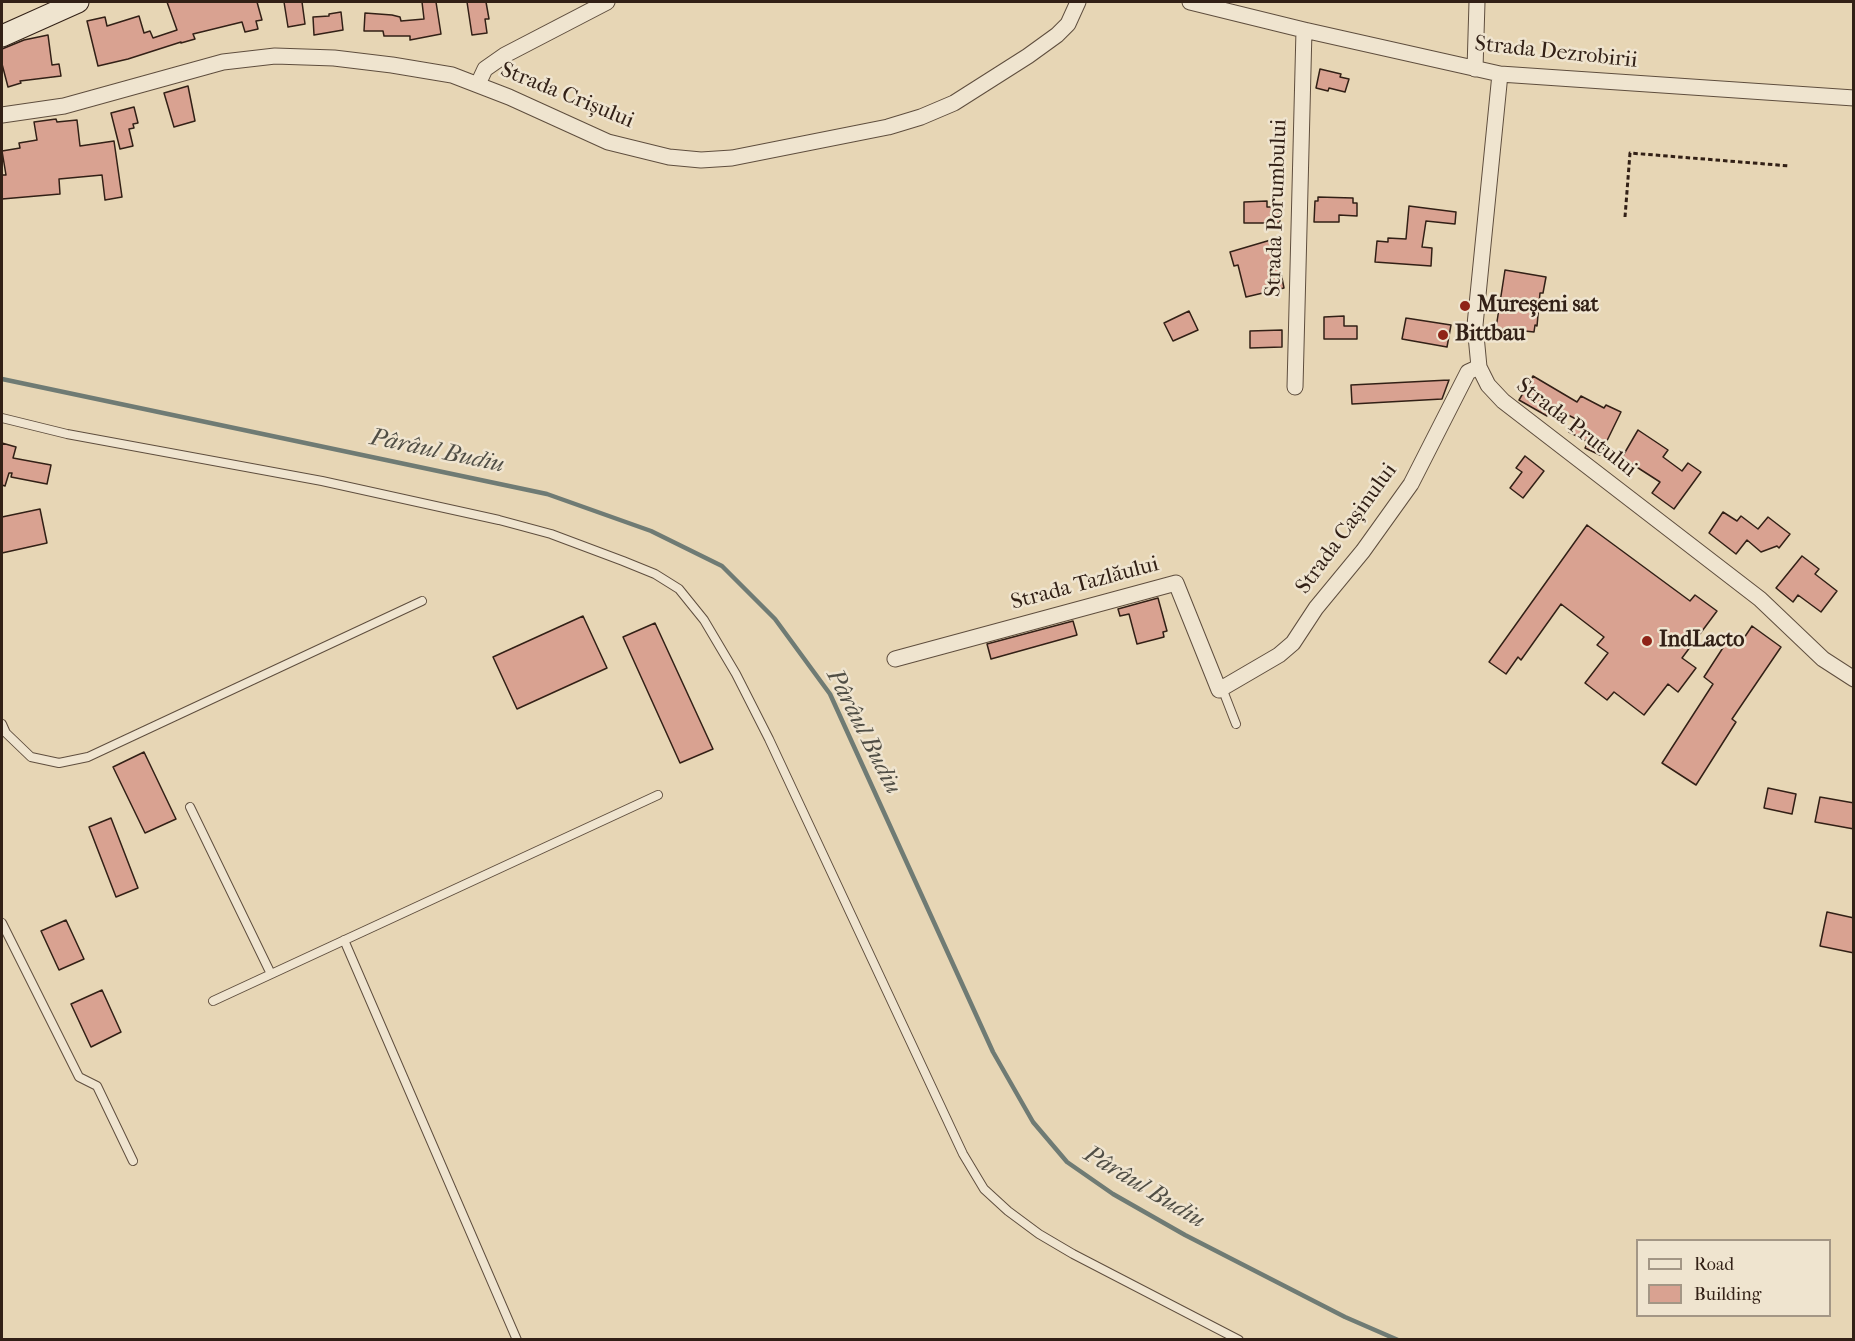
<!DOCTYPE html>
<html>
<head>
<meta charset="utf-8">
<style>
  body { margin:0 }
  #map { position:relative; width:1855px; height:1341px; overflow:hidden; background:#e7d6b5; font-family:"IM FELL French Canon",serif }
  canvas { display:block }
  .frame { position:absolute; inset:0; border:3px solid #322016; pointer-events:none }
  .legend { position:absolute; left:1636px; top:1239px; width:195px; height:78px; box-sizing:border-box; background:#efe4cf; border:2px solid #a39685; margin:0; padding:8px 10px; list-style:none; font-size:18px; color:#322016 }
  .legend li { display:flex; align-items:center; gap:12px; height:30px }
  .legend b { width:30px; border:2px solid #a39685 }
</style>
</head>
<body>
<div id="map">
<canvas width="1855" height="1341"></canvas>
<div class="frame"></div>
<ul class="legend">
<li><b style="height:8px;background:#efe4cf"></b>Road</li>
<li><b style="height:16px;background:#d9a291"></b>Building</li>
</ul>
</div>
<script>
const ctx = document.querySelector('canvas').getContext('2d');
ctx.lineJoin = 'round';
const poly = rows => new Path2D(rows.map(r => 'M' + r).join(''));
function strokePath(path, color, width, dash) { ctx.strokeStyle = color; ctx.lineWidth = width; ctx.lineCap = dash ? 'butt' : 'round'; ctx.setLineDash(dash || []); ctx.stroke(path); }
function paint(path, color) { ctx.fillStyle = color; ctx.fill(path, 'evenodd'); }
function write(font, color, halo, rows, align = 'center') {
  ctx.font = font + ' "IM FELL French Canon",serif'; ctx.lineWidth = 5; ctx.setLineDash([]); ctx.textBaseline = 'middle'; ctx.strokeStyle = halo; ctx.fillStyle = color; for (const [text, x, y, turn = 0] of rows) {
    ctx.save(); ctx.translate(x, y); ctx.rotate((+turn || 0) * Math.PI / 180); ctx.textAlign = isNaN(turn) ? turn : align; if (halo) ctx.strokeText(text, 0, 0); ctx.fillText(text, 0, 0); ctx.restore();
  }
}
strokePath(poly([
  [2,379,547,494,651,531,722,566,775,619,830,694,993,1052,1033,1122,1067,1162,1113,1194,1185,1235,1345,1317,1398,1340]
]), '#6f7b74', 4.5);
const building = poly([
  [167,2,257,2,262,20,256,21,258,29,245,32,242,22,193,34,195,39,181,43,181,42,128,59,98,66,87,21,105,17,107,26,139,16,144,33,150,31,153,38,177,30,167,2],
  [284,2,302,2,305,24,288,27,284,2],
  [422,2,436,2,441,34,410,40,410,36,384,36,383,31,364,31,365,13,392,15,400,17,401,21,424,19,422,2],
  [467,2,486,2,489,19,485,19,487,33,472,35,467,2],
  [341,12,343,30,314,35,313,17,329,16,329,14,341,12],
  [48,35,52,65,59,64,61,76,20,81,21,83,8,87,2,64,2,49,24,40,48,35],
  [1320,69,1341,74,1340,77,1349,79,1345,92,1329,88,1328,91,1316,88,1320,69],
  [188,86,195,121,174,127,164,93,188,86],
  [134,107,138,123,133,124,134,128,129,129,133,146,120,149,111,113,134,107],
  [56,119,57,122,77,120,80,146,114,141,122,197,105,200,102,175,59,179,60,194,2,199,2,175,6,175,2,151,20,148,19,143,37,140,34,122,56,119],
  [1318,197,1353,198,1353,203,1357,203,1357,216,1339,215,1339,222,1314,222,1315,201,1318,201,1318,197],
  [1267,201,1267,207,1279,207,1280,223,1244,223,1244,202,1267,201],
  [1409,206,1456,212,1455,224,1426,221,1422,247,1432,248,1431,266,1375,262,1377,241,1388,242,1388,238,1406,239,1409,206],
  [1274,239,1284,288,1246,297,1238,265,1234,266,1230,252,1274,239],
  [1505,270,1546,277,1543,293,1540,293,1537,326,1535,325,1534,332,1496,328,1505,270],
  [1189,311,1198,330,1173,341,1164,323,1189,311],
  [1344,316,1344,326,1357,326,1357,339,1324,339,1324,317,1344,316],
  [1406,318,1451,325,1447,347,1402,339,1406,318],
  [1282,330,1282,347,1250,348,1250,331,1282,330],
  [1533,376,1577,402,1581,396,1604,408,1606,405,1621,412,1600,455,1585,448,1588,442,1569,432,1576,419,1552,407,1547,416,1519,400,1533,376],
  [1449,380,1442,399,1352,404,1351,385,1449,380],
  [1638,430,1668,450,1663,457,1682,471,1688,463,1701,472,1674,509,1652,493,1660,482,1632,464,1627,472,1617,466,1638,430],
  [2,443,16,447,13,458,51,465,47,484,11,477,12,473,9,473,5,486,2,485,2,443],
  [1525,456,1544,471,1523,498,1510,488,1522,472,1516,468,1525,456],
  [40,509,47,543,2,553,2,517,40,509],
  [1723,512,1737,521,1741,516,1758,529,1768,517,1790,534,1779,548,1777,546,1761,552,1747,540,1736,554,1709,533,1723,512],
  [1587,525,1690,601,1695,595,1717,611,1682,658,1696,668,1678,692,1668,684,1644,715,1614,692,1607,700,1585,683,1608,653,1597,645,1604,637,1561,604,1521,660,1518,657,1506,674,1489,662,1587,525],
  [1802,556,1819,569,1815,574,1837,591,1821,612,1798,595,1793,602,1776,588,1802,556],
  [1158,598,1167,631,1163,632,1164,637,1137,644,1129,614,1120,616,1118,609,1158,598],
  [583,616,607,668,517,709,493,657,583,616],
  [1073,621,1077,635,991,659,987,644,1073,621],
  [655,623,713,749,680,763,623,637,655,623],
  [1752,626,1781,647,1732,719,1736,722,1696,785,1662,763,1713,684,1704,677,1728,640,1738,647,1752,626],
  [144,752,176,819,145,833,113,767,144,752],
  [1768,788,1796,794,1792,814,1764,808,1768,788],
  [1820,797,1854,803,1854,829,1815,822,1820,797],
  [111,818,138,888,116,897,89,827,111,818],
  [1827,912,1854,918,1854,953,1820,946,1827,912],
  [66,920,84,959,59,970,41,931,66,920],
  [102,990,121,1032,91,1047,71,1004,102,990]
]);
paint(building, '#d9a291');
strokePath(building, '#322016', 1.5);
const lane = poly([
  [2,418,67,434,322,481,499,520,551,534,623,561,655,574,679,589,704,620,736,674,769,739,963,1154,984,1189,1008,1211,1039,1234,1073,1254,1239,1340],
  [1222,688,1236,724],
  [2,724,6,733,31,757,59,763,88,757,422,601],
  [190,807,271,974],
  [2,923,79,1077,97,1086,133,1161],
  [344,940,517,1340],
  [213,1001,658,795]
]);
const street = poly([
  [1190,2,1304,30,1500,74,1854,98],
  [1475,69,1477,2],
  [1500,74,1475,325,1479,367,1488,385,1503,401,1760,599,1823,659,1854,679],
  [478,84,485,69,505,55,607,2],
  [2,115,64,106,223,62,275,56,334,58,392,65,452,75,509,97,608,142,669,157,701,160,732,158,888,127,921,117,954,103,1028,56,1057,35,1068,24,1078,2],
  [1295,387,1304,30],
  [895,659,1176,583,1219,690,1279,655,1293,643,1316,608,1363,551,1411,484,1468,372,1479,367]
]);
const secondary = poly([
  [2,36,78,2]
]);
strokePath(lane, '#5f4e3e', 10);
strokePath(street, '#5f4e3e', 17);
strokePath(secondary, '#322016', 23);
strokePath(poly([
  [1625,217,1630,153,1790,166]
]), '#322016', 3, [4.5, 3]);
strokePath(lane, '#efe4cf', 8);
strokePath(street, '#efe4cf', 15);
strokePath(secondary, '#efe4cf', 21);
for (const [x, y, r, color] of [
  [1465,306,6,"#8f2418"],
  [1443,335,6,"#8f2418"],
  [1647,641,6,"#8f2418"]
]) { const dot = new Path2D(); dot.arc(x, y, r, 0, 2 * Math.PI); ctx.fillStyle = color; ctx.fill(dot); strokePath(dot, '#efe4cf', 2); }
write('22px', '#322016', '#efe4cf', [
  ["Strada Dezrobirii",1556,53,6],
  ["Strada Crișului",567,96,22],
  ["Strada Porumbului",1277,208,-88],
  ["Strada Prutului",1576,428,38],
  ["Strada Cașinului",1347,529,-54],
  ["Strada Tazlăului",1085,584,-15]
]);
write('bold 22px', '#322016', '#efe4cf', [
  ["Mureșeni sat",1477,306],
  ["Bittbau",1455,335],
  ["IndLacto",1659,641]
], 'left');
write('italic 24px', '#504e45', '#efe4cf', [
  ["Pârâul Budiu",437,452,12],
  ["Pârâul Budiu",863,732,63],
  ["Pârâul Budiu",1144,1188,31]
]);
</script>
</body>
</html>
